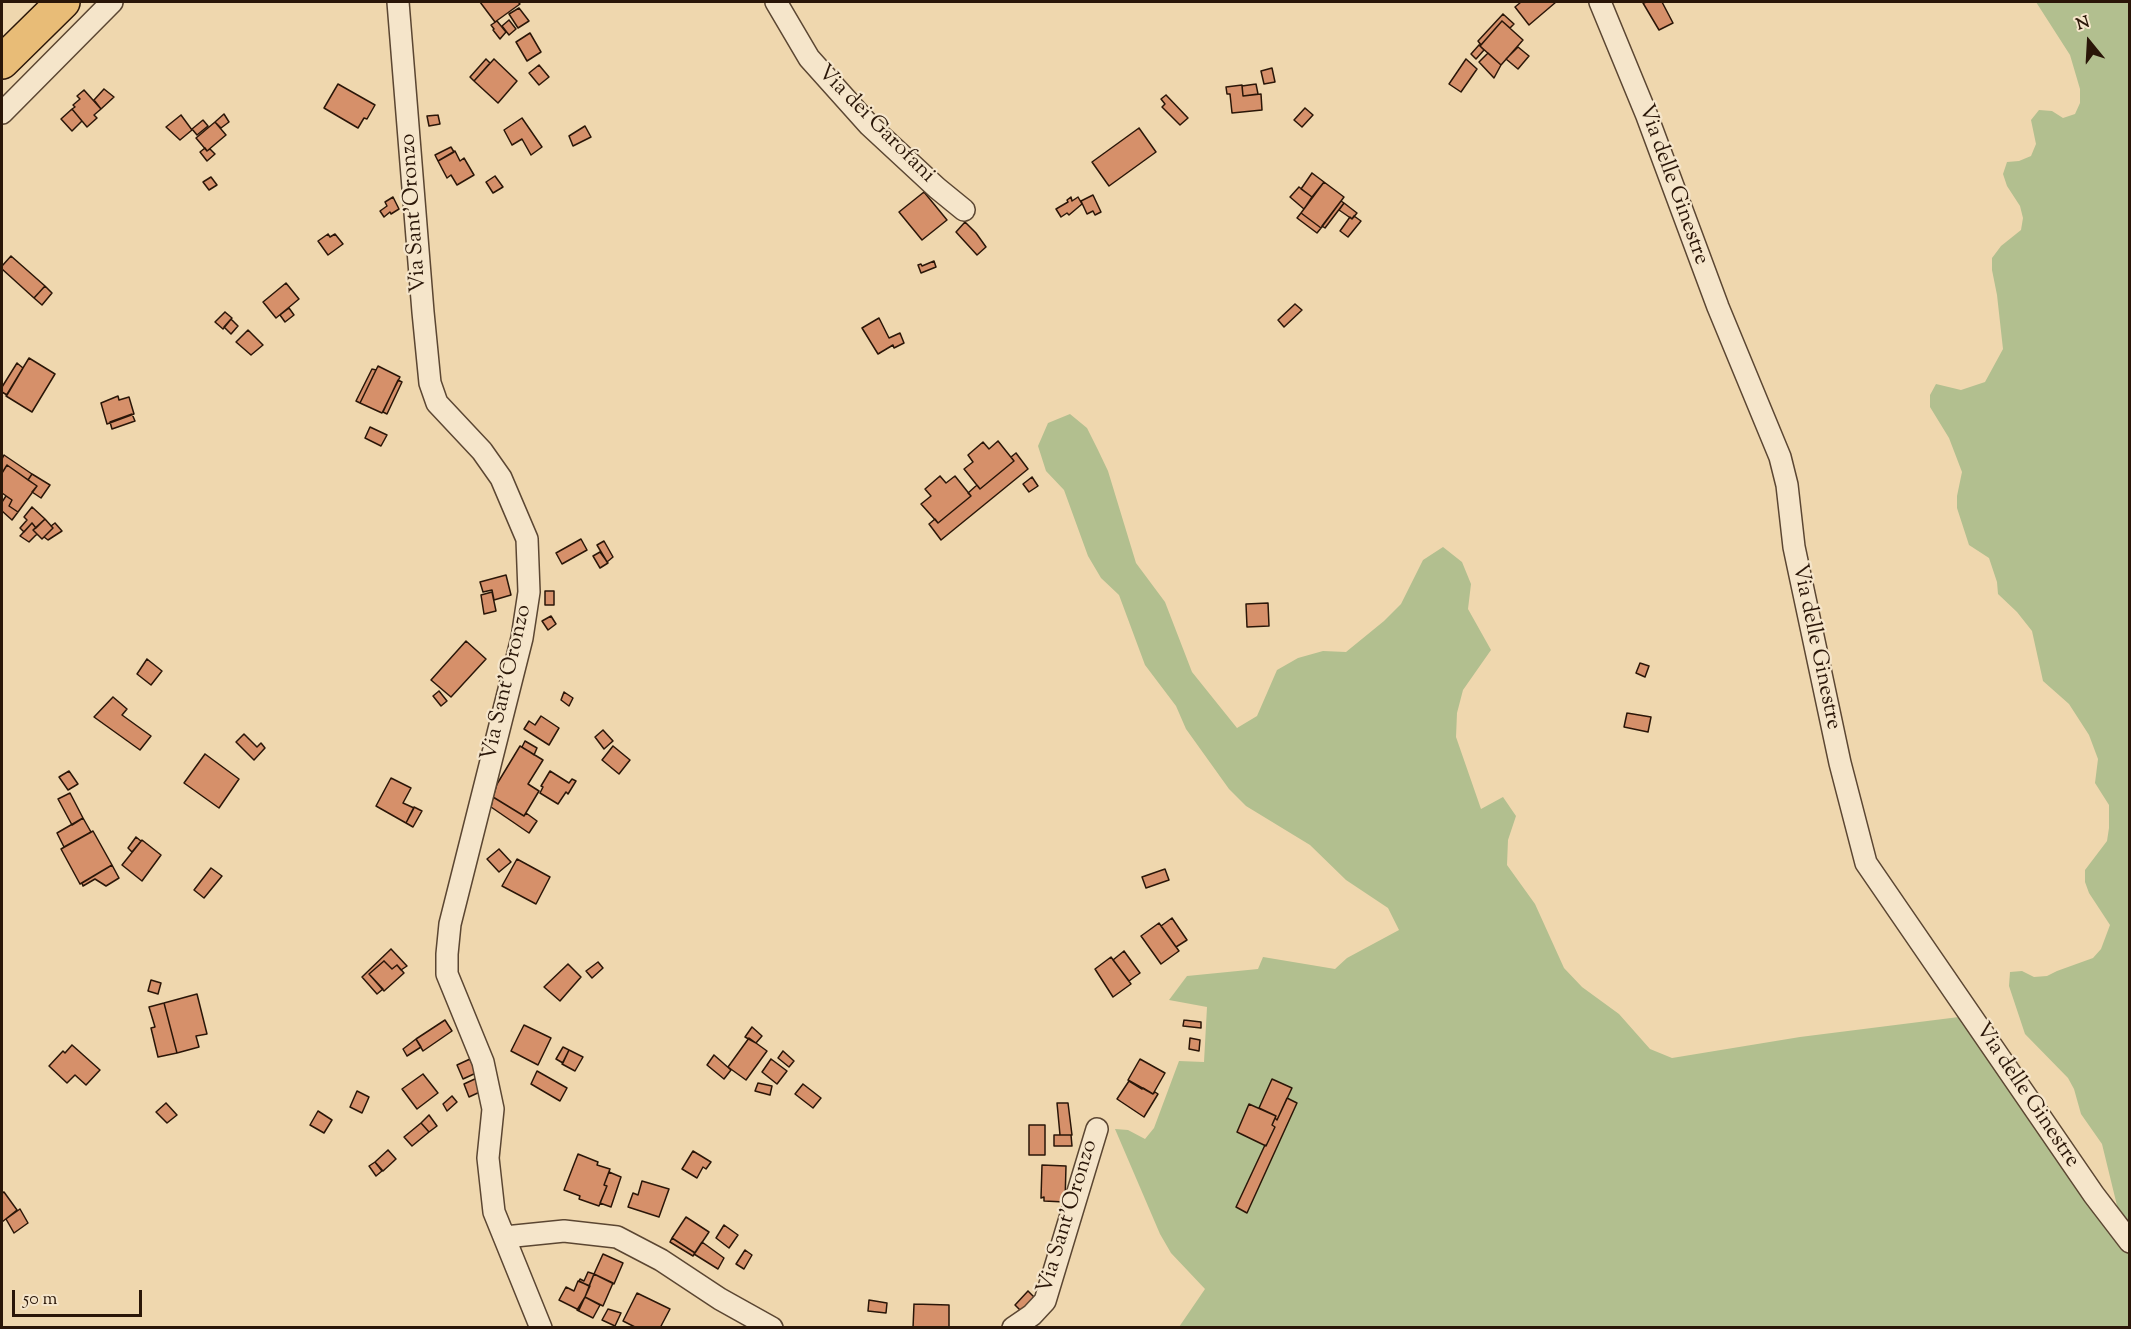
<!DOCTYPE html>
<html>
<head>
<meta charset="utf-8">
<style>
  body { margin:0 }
  #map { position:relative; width:2131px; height:1329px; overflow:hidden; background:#efd7ae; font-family:"Sorts Mill Goudy",serif }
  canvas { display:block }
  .frame { position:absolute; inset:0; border:3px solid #2a1608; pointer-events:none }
  .north { position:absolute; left:2059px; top:12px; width:60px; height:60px; -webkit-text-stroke:4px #f5e5ca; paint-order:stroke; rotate:342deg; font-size:16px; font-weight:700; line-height:24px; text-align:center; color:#2a1608 }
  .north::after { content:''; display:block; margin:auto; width:21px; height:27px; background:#2a1608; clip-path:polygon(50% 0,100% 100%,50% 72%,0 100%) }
  .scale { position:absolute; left:12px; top:1290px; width:130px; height:27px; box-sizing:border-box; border:3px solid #2a1608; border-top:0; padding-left:8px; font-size:18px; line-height:21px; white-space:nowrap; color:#2a1608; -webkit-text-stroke:4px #f5e5ca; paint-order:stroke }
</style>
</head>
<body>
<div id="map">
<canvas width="2131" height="1329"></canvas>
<div class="frame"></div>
<div class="north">N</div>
<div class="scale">50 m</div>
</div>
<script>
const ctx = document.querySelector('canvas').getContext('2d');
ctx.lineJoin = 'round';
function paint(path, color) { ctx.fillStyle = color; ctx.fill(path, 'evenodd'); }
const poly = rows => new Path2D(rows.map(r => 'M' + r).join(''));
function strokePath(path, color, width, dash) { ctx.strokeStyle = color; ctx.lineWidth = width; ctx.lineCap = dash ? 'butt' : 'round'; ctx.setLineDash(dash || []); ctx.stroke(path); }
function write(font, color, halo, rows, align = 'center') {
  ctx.font = font + ' "Sorts Mill Goudy",serif'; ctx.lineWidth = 4.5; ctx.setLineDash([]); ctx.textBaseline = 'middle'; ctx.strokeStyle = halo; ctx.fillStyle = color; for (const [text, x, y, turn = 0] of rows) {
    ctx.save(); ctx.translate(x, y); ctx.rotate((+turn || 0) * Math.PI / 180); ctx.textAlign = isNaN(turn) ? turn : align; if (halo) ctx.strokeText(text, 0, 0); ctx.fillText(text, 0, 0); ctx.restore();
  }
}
paint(poly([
  [2036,2,2129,2,2129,1233,2121,1222,2102,1144,2081,1114,2074,1089,2068,1078,2025,1034,2009,986,2010,972,2022,971,2034,977,2047,976,2057,971,2093,958,2101,949,2110,925,2089,893,2085,882,2085,870,2107,841,2109,828,2109,805,2095,783,2098,759,2089,735,2069,704,2043,681,2032,631,2017,612,1998,594,1997,582,1989,558,1969,545,1957,508,1957,496,1962,472,1949,438,1930,407,1930,395,1936,384,1961,390,1985,382,2003,349,1997,295,1992,270,1992,258,2001,246,2021,230,2023,218,2020,206,2007,186,2003,174,2007,162,2019,161,2031,156,2036,144,2031,120,2039,110,2052,111,2063,118,2075,114,2080,103,2080,89,2070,55],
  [1070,414,1087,428,1098,450,1108,471,1136,563,1165,602,1192,672,1237,728,1257,716,1277,670,1298,658,1323,651,1346,652,1384,621,1401,604,1423,560,1443,547,1462,562,1471,584,1468,609,1491,650,1463,690,1457,713,1456,737,1481,809,1503,797,1516,816,1508,840,1507,865,1535,904,1564,968,1582,987,1619,1014,1650,1049,1672,1058,1800,1037,1959,1017,2129,1251,2129,1327,1179,1327,1205,1289,1171,1253,1160,1234,1115,1129,1128,1130,1145,1139,1154,1128,1179,1061,1204,1062,1207,1007,1169,1000,1187,976,1258,969,1263,957,1335,969,1347,958,1399,930,1388,908,1346,880,1310,845,1246,806,1229,789,1186,729,1176,706,1145,665,1119,595,1101,578,1088,556,1064,490,1046,471,1038,446,1048,423]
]), '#b2bf8f');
const building = poly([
  [480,2,518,2,520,4,495,22,480,2],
  [1521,2,1556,2,1529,25,1515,7,1521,2],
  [1647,2,1662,2,1673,23,1659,30,1643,3,1647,2],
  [519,8,529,21,518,28,509,14,519,8],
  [1503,14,1514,24,1510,28,1502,21,1481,45,1478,41,1503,14],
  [509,20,516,29,509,35,502,26,509,20],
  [497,21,506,32,500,39,493,30,494,29,491,25,497,21],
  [1502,21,1523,40,1501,65,1480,46,1502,21],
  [530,33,541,52,527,61,516,42,530,33],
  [1479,45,1484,50,1476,59,1471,54,1479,45],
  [1518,47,1529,56,1518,69,1506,59,1518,47],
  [1488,53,1501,65,1494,78,1479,62,1488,53],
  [486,59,490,63,474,81,470,77,486,59],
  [494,59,517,81,498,103,474,81,494,59],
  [1466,59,1477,69,1461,92,1449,84,1466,59],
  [539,65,549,77,539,85,529,73,539,65],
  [1272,68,1275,82,1264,84,1261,71,1272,68],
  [338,84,375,105,367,119,364,118,358,128,324,108,338,84],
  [1256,84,1258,94,1243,96,1242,86,1256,84],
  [1242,85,1243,96,1261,94,1262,110,1232,113,1230,94,1227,94,1226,87,1242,85],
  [104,89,114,97,101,109,94,100,104,89],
  [84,90,101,109,94,115,97,118,87,127,72,109,75,107,73,105,80,99,77,96,84,90],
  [1166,95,1188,118,1180,125,1162,107,1165,104,1161,99,1166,95],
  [1305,108,1313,115,1302,127,1294,120,1305,108],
  [72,109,82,121,72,131,61,119,72,109],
  [224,114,229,122,221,128,215,122,224,114],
  [181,115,192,130,180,140,166,127,181,115],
  [438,115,440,124,429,126,427,116,438,115],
  [522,118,542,147,531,155,522,139,512,145,504,130,522,118],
  [203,120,208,126,197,135,192,129,203,120],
  [215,122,226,135,207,151,196,138,215,122],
  [585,126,591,137,573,146,569,136,585,126],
  [1139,128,1156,152,1109,186,1092,162,1139,128],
  [451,147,454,152,438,161,435,155,451,147],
  [205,148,207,151,210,149,215,154,207,161,200,152,205,148],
  [455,151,460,161,464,158,474,175,457,185,451,175,447,178,438,161,455,151],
  [1312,173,1324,182,1312,197,1301,189,1312,173],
  [495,176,503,187,493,193,486,182,495,176],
  [211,177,217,185,209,190,203,182,211,177],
  [1324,182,1344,197,1321,228,1301,213,1324,182],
  [1299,187,1312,197,1304,209,1290,197,1299,187],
  [924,192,947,220,922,240,899,212,924,192],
  [1093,195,1101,212,1095,215,1093,211,1087,214,1081,201,1093,195],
  [393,197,399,209,391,214,390,212,384,217,380,211,387,206,385,202,393,197],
  [1071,197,1072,201,1078,197,1082,204,1069,215,1067,213,1061,217,1056,209,1068,202,1067,200,1071,197],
  [1341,201,1344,203,1325,228,1322,226,1341,201],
  [1344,203,1357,213,1352,219,1339,210,1344,203],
  [1301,213,1321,228,1317,233,1297,218,1301,213],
  [1354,216,1361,221,1348,237,1340,231,1350,217,1352,219,1354,216],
  [965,222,976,233,986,247,977,255,956,232,965,222],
  [328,234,330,237,335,234,343,244,328,255,318,241,328,234],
  [11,256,45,286,34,298,2,269,2,266,11,256],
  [934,261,936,267,921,273,918,265,921,264,922,266,934,261],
  [286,283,299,299,276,318,263,302,286,283],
  [45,286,52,293,42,305,34,298,45,286],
  [1295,304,1302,310,1284,327,1278,320,1295,304],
  [289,308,294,315,285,322,280,315,289,308],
  [225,312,232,318,223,329,215,322,225,312],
  [879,318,889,338,900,333,904,343,894,348,893,345,878,354,862,328,879,318],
  [231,319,238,326,231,334,224,327,231,319],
  [248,330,263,345,251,355,236,342,248,330],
  [29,358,55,374,32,412,6,396,29,358],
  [17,363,23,368,7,395,2,392,2,387,17,363],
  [378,366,400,377,382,413,360,403,378,366],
  [372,369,376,370,360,403,356,401,372,369],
  [398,380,402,382,387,414,383,412,398,380],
  [118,396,119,400,129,397,134,414,107,424,101,403,118,396],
  [132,414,135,421,112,429,110,422,132,414],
  [370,427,387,435,381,446,365,438,370,427],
  [998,441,1014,461,980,489,964,469,973,462,968,455,983,442,989,449,998,441],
  [1016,453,1028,469,941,540,929,524,935,519,938,523,971,496,968,493,977,485,980,489,1014,461,1011,457,1016,453],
  [4,455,32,474,28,480,7,465,2,473,2,459,4,455],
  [7,465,37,486,18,512,9,506,12,500,2,493,2,473,7,465],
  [32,474,50,485,41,498,32,492,37,486,28,480,32,474],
  [940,476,946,483,955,476,971,496,938,523,921,504,931,496,925,489,940,476],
  [1032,477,1038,486,1029,492,1023,484,1032,477],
  [6,496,12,500,9,506,18,512,12,520,2,511,2,502,6,496],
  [32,507,45,519,36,528,32,523,24,532,20,528,27,520,24,517,32,507],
  [45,519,53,528,42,539,33,530,45,519],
  [32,523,36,528,33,530,37,534,29,542,20,536,32,523],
  [55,523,62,531,48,540,44,537,53,528,51,526,55,523],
  [581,539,587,550,562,564,556,553,581,539],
  [604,541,613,557,607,562,597,545,604,541],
  [600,552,608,563,600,568,593,556,600,552],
  [506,575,511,595,494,600,492,590,483,592,480,582,506,575],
  [545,591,554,591,554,605,545,605,545,591],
  [492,592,496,611,484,614,481,595,492,592],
  [1268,603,1269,626,1247,627,1246,604,1268,603],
  [551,616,556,624,548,630,542,621,551,616],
  [466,641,486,659,451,697,431,680,466,641],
  [147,659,162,671,151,685,137,674,147,659],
  [1640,663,1649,666,1645,677,1636,673,1640,663],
  [439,691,447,701,441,706,433,696,439,691],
  [564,692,573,698,569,706,561,700,564,692],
  [113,697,127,709,122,715,151,736,140,750,94,717,113,697],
  [1627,713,1651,717,1648,732,1624,727,1627,713],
  [541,716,559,728,549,745,524,729,529,721,535,725,541,716],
  [603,730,613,741,604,749,595,737,603,730],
  [244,734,257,747,261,743,265,748,254,760,236,742,244,734],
  [525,741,537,748,534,755,522,747,525,741],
  [520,746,543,760,528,784,539,791,524,816,493,797,497,784,520,746],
  [613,746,630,760,619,774,602,760,613,746],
  [205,754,239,779,219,808,184,783,205,754],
  [69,771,78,784,68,790,59,777,69,771],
  [550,771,569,783,572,779,576,781,568,794,566,792,558,804,540,793,543,787,541,786,550,771],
  [391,778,411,788,403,803,414,808,406,823,376,806,391,778],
  [70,793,83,818,72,825,58,799,70,793],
  [493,797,524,816,526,813,537,821,529,833,491,807,493,797],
  [414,807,422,811,413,827,406,823,414,807],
  [83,818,91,832,64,847,57,833,83,818],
  [93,831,112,865,80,884,61,849,93,831],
  [136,837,141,841,132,852,128,848,136,837],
  [142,840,161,855,142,881,122,865,142,840],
  [499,849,511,862,499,872,487,859,499,849],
  [517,859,550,877,536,904,502,886,517,859],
  [112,865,119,878,106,886,95,879,83,886,82,883,112,865],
  [211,868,222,876,204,898,194,890,211,868],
  [1165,869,1169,880,1146,888,1142,877,1165,869],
  [1172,918,1187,940,1176,947,1161,926,1172,918],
  [1159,923,1179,951,1161,964,1141,936,1159,923],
  [391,949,407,966,401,970,397,965,392,969,384,961,369,974,383,989,377,994,362,977,391,949],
  [1124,951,1140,973,1129,981,1113,960,1124,951],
  [1111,957,1131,984,1113,997,1095,969,1111,957],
  [384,961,392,969,397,965,404,973,384,991,369,974,384,961],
  [598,962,603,968,592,978,586,971,598,962],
  [568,964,581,977,560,1001,544,987,568,964],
  [151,980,161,983,158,994,148,991,151,980],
  [197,994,207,1034,196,1036,199,1047,177,1053,164,1003,197,994],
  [164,1003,177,1053,158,1057,151,1028,155,1027,149,1007,164,1003],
  [445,1020,452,1031,423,1051,416,1039,445,1020],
  [1184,1020,1201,1022,1201,1028,1183,1026,1184,1020],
  [524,1025,551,1038,538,1065,511,1051,524,1025],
  [752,1027,762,1036,756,1043,745,1037,752,1027],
  [749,1038,767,1051,746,1080,728,1067,749,1038],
  [1190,1038,1200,1040,1199,1051,1189,1049,1190,1038],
  [416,1039,421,1047,407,1056,403,1049,416,1039],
  [72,1045,100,1070,86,1085,75,1075,67,1083,49,1066,63,1051,65,1053,72,1045],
  [563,1047,569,1050,563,1063,556,1059,563,1047],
  [569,1050,583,1057,575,1071,562,1064,569,1050],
  [783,1051,794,1061,789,1067,778,1058,783,1051],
  [714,1055,731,1070,724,1079,707,1065,714,1055],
  [470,1059,476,1073,463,1079,457,1065,470,1059],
  [771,1059,787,1071,777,1084,762,1072,771,1059],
  [1140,1059,1165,1073,1153,1094,1128,1080,1140,1059],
  [537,1071,567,1088,560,1101,531,1084,537,1071],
  [423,1074,438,1093,417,1109,402,1089,423,1074],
  [477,1078,482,1091,469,1097,464,1084,477,1078],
  [1272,1079,1292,1088,1277,1120,1275,1118,1276,1116,1259,1108,1272,1079],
  [1129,1081,1142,1089,1143,1088,1153,1094,1155,1092,1158,1094,1144,1117,1117,1099,1129,1081],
  [758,1083,772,1086,770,1095,755,1091,758,1083],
  [803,1084,821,1098,813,1108,795,1094,803,1084],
  [357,1091,369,1097,362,1113,350,1107,357,1091],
  [452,1096,457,1102,447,1111,443,1104,452,1096],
  [1287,1098,1297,1103,1247,1213,1236,1207,1265,1145,1266,1146,1275,1127,1272,1125,1275,1118,1277,1120,1287,1098],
  [166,1103,177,1115,167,1123,156,1112,166,1103],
  [1057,1103,1068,1103,1072,1135,1060,1135,1057,1103],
  [1249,1104,1276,1116,1272,1125,1275,1127,1266,1146,1237,1132,1249,1104],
  [318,1111,332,1120,324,1133,310,1125,318,1111],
  [429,1115,437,1126,429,1132,421,1123,429,1115],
  [421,1123,429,1132,412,1146,404,1137,421,1123],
  [1029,1125,1045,1125,1045,1155,1029,1155,1029,1125],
  [1054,1135,1071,1135,1072,1146,1054,1146,1054,1135],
  [388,1150,396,1159,383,1171,375,1162,388,1150],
  [693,1151,711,1162,706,1169,703,1167,697,1178,682,1169,693,1151],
  [578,1154,598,1162,597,1165,610,1169,604,1185,607,1186,599,1206,579,1199,580,1196,564,1190,578,1154],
  [375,1162,382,1171,376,1176,369,1166,375,1162],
  [1042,1165,1066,1166,1065,1202,1044,1201,1044,1197,1041,1198,1042,1165],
  [609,1172,621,1177,611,1207,600,1203,607,1186,604,1185,609,1172],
  [642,1181,669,1189,659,1217,628,1207,633,1193,638,1195,642,1181],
  [4,1192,17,1210,2,1222,2,1193,4,1192],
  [20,1209,28,1223,14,1233,6,1219,20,1209],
  [686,1217,709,1232,695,1253,672,1238,686,1217],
  [724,1225,738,1235,729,1248,716,1238,724,1225],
  [672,1238,695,1253,693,1256,670,1242,672,1238],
  [702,1242,724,1258,718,1269,694,1254,702,1242],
  [745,1250,752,1255,744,1269,736,1264,745,1250],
  [603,1254,623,1263,614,1284,594,1274,603,1254],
  [588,1272,594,1274,589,1286,579,1281,580,1279,584,1281,588,1272],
  [594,1274,613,1283,603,1306,585,1297,594,1274],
  [578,1281,590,1286,579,1310,559,1300,566,1287,574,1291,578,1281],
  [1028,1291,1036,1299,1023,1313,1015,1305,1028,1291],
  [637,1293,670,1309,660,1328,637,1328,623,1321,637,1293],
  [585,1297,600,1305,593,1318,577,1310,585,1297],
  [869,1300,887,1303,886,1313,868,1311,869,1300],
  [914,1304,949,1305,949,1328,913,1328,914,1304],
  [608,1309,621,1313,615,1326,602,1320,608,1309]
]);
paint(building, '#d6906a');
strokePath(building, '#2a1608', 1.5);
const minor = poly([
  [398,2,423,312,430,383,437,403,482,451,501,478,527,539,529,592,522,638,450,924,447,954,447,974,483,1062,493,1109,488,1158,494,1212,541,1328],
  [776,2,809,58,869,125,937,188,964,210],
  [1600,2,1647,116,1718,307,1780,457,1787,485,1794,547,1840,763,1866,863,2094,1195,2130,1242],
  [2,113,112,2],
  [505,1237,564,1231,617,1237,661,1260,720,1299,772,1328],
  [1013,1328,1032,1315,1045,1301,1097,1129]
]);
const motorway = poly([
  [2,62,63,2]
]);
strokePath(minor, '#5b4632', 24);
strokePath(motorway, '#2a1608', 36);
strokePath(minor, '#f5e5ca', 21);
strokePath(motorway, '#e8bc77', 33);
write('22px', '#2a1608', '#f5e5ca', [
  ["Via dei Garofani",875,125,45],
  ["Via delle Ginestre",1672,185,70],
  ["Via Sant'Oronzo",415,213,-94],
  ["Via delle Ginestre",1815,647,78],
  ["Via Sant'Oronzo",508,683,-77],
  ["Via delle Ginestre",2026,1096,56],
  ["Via Sant'Oronzo",1069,1217,-73]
]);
</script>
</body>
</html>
